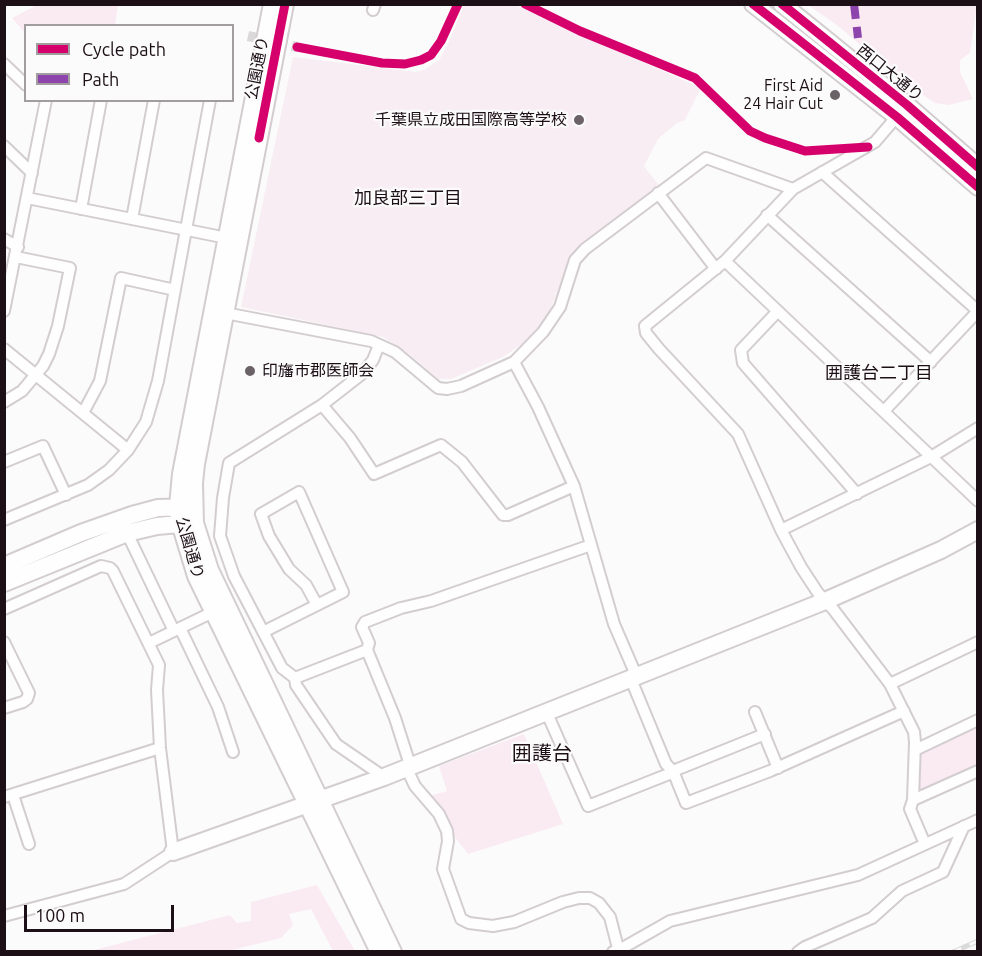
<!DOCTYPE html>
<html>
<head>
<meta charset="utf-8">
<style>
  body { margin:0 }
  #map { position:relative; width:982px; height:956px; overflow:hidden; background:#fbfbfb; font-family:Ubuntu,sans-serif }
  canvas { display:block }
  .frame { position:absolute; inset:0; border:6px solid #1c0f16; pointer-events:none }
  .legend { position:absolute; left:24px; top:24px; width:210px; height:78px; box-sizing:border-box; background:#fbfbfb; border:2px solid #a29d9f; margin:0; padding:8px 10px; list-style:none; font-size:18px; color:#1c0f16 }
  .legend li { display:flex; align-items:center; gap:12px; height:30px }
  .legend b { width:30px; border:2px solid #a29d9f }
  .scale { position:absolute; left:24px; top:905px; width:150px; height:27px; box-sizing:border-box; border:3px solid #1c0f16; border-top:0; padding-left:8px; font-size:18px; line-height:21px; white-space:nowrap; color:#1c0f16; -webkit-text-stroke:4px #fbfbfb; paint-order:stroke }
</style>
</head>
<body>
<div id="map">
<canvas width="982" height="956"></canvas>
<div class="frame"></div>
<ul class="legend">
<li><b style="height:8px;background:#d6006c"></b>Cycle path</li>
<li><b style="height:8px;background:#8e44ad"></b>Path</li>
</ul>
<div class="scale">100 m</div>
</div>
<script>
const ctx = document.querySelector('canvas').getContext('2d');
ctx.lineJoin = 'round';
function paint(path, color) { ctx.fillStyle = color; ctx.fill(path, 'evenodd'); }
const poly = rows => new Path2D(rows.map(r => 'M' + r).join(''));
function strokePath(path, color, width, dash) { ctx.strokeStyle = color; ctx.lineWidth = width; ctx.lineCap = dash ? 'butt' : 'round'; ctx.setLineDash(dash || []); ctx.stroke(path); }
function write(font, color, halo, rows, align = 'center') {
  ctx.font = font + ' Ubuntu,"Noto Sans JP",sans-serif'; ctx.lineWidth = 4.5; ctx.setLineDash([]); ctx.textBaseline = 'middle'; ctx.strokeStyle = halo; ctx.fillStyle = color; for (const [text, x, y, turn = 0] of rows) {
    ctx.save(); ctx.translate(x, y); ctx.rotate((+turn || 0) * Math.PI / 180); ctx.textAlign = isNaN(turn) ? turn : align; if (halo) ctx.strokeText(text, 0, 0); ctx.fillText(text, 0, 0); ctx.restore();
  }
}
paint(poly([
  [464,5,515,5,701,88,685,120,677,123,658,139,644,166,661,188,582,244,572,257,545,322,524,343,503,357,451,379,438,379,409,354,383,337,241,307,293,57,416,72,424,70,439,60,448,44]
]), '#f8edf2');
paint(poly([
  [37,5,37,4,118,5,115,25,26,26,25,33,12,18],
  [808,5,977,5,970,53,960,60,960,72,973,99,949,105,935,103,903,82,837,25],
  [977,723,977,766,914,796,917,755],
  [524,734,563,824,468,854,454,836,453,829,429,796,447,791,439,766],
  [317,885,355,951,333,951,311,909,289,914,293,925,281,938,228,951,90,951,230,915,237,923,251,921,251,902]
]), '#faebf3');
strokePath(poly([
  [248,36,297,47]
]), '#dad8d9', 10, [10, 5]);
const street = poly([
  [373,10,375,4],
  [4,64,26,85],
  [899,114,875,142,793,189,725,261,645,326,646,333,659,349,738,434,781,530,801,567,818,593,833,609,890,684,978,642],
  [4,146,32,173],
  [822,172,978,311],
  [658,193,716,269],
  [27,198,232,239],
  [81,209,101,100],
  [767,215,931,362],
  [132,219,154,100],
  [4,239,18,247],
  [725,261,978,501],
  [4,311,46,100],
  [777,312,741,350,743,363,857,494],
  [225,313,371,341,395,352,438,388,447,389,461,386,514,362,543,332,560,307,575,260,585,249,706,158,793,189],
  [379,345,373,360,363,373,322,405,229,463,223,498,220,536,234,576,282,668,295,678,296,685,336,744,384,777],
  [4,349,128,450],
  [514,362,538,407,574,486,614,624,636,675],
  [4,402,22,391,43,366,49,354,58,326,70,268,16,257],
  [322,405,350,438,374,474,441,445,462,462,503,515,508,515,574,486],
  [884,411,978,311],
  [83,413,100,381,121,278,175,290],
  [4,462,43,446,66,495],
  [4,520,88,485,109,470,128,450,146,422,158,381,210,100],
  [781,530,931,457,978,428],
  [127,533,174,631],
  [4,609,101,566,110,568,113,571,159,665,157,690,160,748,173,852,124,884,4,916],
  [180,628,218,707,233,752],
  [263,632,343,592,299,492,261,514,269,536,289,569,306,585,317,605],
  [4,642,29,693,27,699,23,702,4,708],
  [149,643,213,612],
  [367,650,395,718,410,765],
  [630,677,666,764,673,771],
  [295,678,367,650,369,643,362,627,365,622,401,608,431,601,591,545],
  [890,684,914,732,915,742,913,800,910,809,925,844],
  [546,711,588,806,674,772],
  [755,712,778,768],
  [765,734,673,771,686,803,770,771,904,711],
  [915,750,978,720],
  [406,767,415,786,439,814,447,831,448,841,443,869,461,919,469,923,493,926,514,922,563,902,579,898,590,898,599,903,610,917,619,952],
  [13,795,29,844],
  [4,797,160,748],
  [913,800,978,771],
  [613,952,619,950,670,921,858,875,978,820],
  [798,952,805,947,872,918,902,891,943,872,964,826]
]);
const secondary = poly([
  [272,4,181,474,178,506,180,523,196,576,379,952],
  [285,4,196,464,194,483,195,523,210,570,393,952],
  [753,4,897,117,978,187],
  [782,4,907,105,978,167],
  [4,566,81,533,132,515,158,508,188,507],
  [4,583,127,533,157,526,191,523],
  [173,852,384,777,825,601,941,550,978,530]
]);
strokePath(street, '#d3cdd0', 14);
strokePath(secondary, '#d3cdd0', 20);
strokePath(street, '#fefefe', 10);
strokePath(secondary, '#fefefe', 16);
const rail = poly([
  [953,952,978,941]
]);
strokePath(rail, '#dadada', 5);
strokePath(rail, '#fbfbfb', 3, [9]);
strokePath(poly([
  [854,4,858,38]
]), '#8e44ad', 8, [15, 8]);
strokePath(poly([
  [525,4,580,31,695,78,750,131,765,138,805,151,868,147],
  [753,4,897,117,978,187],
  [782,4,907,105,978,167],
  [297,47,382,63,405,64,421,60,431,55,441,41,458,4],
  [259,138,285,4]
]), '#d6006c', 9);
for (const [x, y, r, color] of [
  [835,95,6,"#6a6266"],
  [579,120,6,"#6a6266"],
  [250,371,6,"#6a6266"]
]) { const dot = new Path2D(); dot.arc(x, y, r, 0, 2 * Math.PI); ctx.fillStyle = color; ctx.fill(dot); strokePath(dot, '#fbfbfb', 2); }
write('16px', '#1c0f16', '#fbfbfb', [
  ["公園通り",257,68,-79],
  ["西口大通り",890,73,39],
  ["公園通り",190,548,74]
]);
write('16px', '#1c0f16', '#fbfbfb', [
  ["First Aid",823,86],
  ["24 Hair Cut",823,104],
  ["千葉県立成田国際高等学校",567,120],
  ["印旛市郡医師会",262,371,"left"]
], 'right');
write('18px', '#1c0f16', '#fbfbfb', [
  ["加良部三丁目",408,198],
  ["囲護台二丁目",879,373]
]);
write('20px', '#1c0f16', '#fbfbfb', [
  ["囲護台",542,753]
]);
</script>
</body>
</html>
